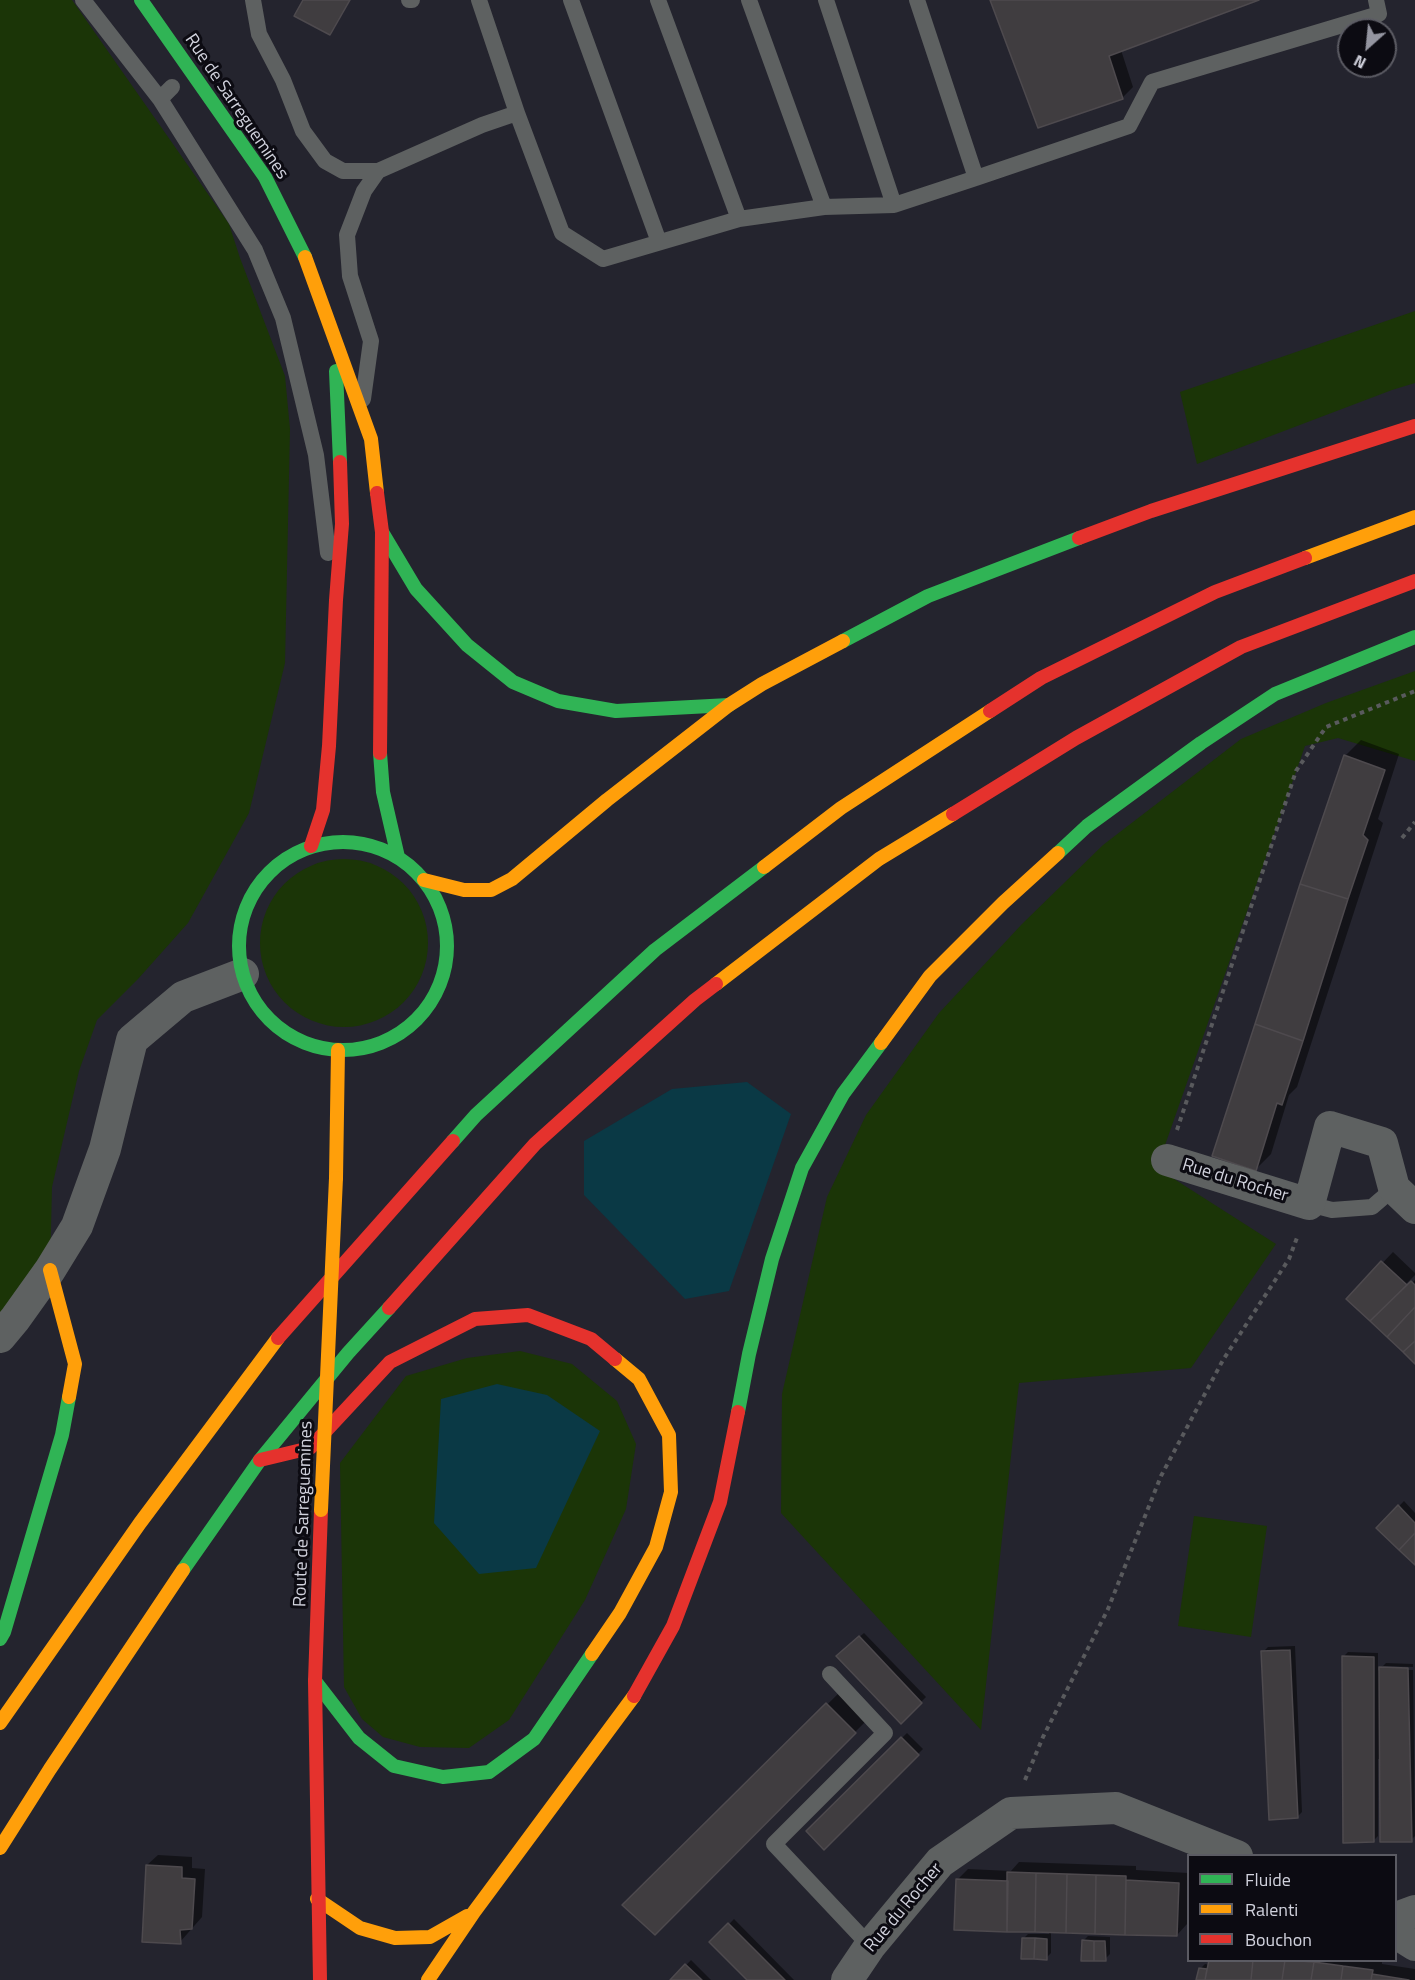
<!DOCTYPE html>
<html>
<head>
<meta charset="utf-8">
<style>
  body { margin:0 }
  #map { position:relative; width:1415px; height:1980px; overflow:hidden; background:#24242e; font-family:"Titillium Web",sans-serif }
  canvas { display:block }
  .legend { position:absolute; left:1187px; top:1854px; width:210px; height:108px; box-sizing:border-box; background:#0c0b12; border:2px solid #5b5b63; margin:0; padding:8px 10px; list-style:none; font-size:18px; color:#d1d2dd }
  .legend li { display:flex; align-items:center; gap:12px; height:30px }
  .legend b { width:30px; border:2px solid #5b5b63 }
  .north { position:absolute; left:1337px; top:18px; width:60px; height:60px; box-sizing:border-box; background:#0c0b12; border:2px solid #5b5b63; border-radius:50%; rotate:207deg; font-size:16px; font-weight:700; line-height:24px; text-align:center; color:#d1d2dd }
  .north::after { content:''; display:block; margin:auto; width:21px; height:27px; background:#9495a0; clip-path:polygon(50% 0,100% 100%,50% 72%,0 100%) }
</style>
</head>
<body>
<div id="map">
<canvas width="1415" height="1980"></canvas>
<ul class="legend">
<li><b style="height:8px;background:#30b455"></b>Fluide</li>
<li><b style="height:8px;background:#ff9f0a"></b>Ralenti</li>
<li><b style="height:8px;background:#e5322d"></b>Bouchon</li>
</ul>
<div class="north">N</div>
</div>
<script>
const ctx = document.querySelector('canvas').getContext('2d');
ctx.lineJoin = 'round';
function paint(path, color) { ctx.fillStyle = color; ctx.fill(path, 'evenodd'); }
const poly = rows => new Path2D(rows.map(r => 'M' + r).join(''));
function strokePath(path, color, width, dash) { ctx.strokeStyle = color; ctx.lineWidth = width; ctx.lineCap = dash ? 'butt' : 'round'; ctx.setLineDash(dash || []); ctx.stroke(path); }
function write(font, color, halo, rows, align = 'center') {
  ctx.font = font + ' "Titillium Web",sans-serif'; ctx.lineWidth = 6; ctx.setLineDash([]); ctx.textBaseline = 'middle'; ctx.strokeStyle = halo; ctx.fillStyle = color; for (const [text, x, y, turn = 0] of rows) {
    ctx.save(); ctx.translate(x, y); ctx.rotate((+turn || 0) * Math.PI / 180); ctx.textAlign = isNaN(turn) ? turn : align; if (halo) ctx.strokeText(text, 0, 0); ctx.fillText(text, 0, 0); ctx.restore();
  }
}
paint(poly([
  [0,0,72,0,229,224,240,258,285,376,290,429,285,663,249,813,188,923,138,979,97,1020,79,1071,52,1187,50,1270,0,1333],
  [1415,311,1415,383,1392,390,1197,464,1180,392],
  [1415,671,1415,761,1338,738,1305,746,1157,1168,1276,1244,1191,1368,1019,1383,981,1730,781,1513,782,1394,827,1197,866,1115,939,1013,1022,924,1103,845,1241,739,1326,703],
  '260 943a84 84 0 1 1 168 0a84 84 0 1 1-168 0Z',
  [520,1351,572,1364,617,1401,636,1444,626,1509,585,1600,509,1720,469,1748,420,1747,383,1737,362,1719,344,1687,340,1463,406,1376,467,1358],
  [1194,1516,1267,1526,1251,1637,1178,1626]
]), '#1b3507');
paint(poly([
  [747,1082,791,1114,729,1291,685,1299,584,1195,584,1141,672,1089],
  [497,1384,547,1395,600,1431,536,1568,479,1574,434,1523,441,1399]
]), '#0a3945');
paint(poly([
  [991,0,1255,0,1121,50,1133,87,1122,98],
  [1361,740,1399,754,1378,819,1383,823,1297,1087,1289,1095,1271,1154,1256,1169,1345,756],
  [1393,1252,1415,1273,1415,1275,1376,1314,1378,1316,1415,1280,1415,1362,1348,1299],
  [1404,1501,1415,1513,1415,1563,1378,1528],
  [864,1633,926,1697,901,1722,843,1651],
  [1295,1646,1302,1812,1297,1817,1263,1652,1268,1647],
  [1348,1652,1378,1653,1378,1671,1386,1663,1413,1664,1413,1667,1383,1666,1383,1669,1413,1670,1415,1836,1411,1840,1381,1759,1378,1759,1378,1836,1373,1841,1343,1657],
  [843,1689,871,1716,655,1933,624,1905],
  [907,1733,923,1749,824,1848,808,1831],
  [158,1855,192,1857,192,1868,205,1869,202,1917,180,1942,147,1865],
  [1019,1862,1136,1866,1136,1870,1188,1873,1187,1924,1177,1935,1051,1931,1051,1953,1046,1958,1023,1939,1028,1934,1049,1934,1049,1931,957,1880,968,1869,1011,1871],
  [734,1919,794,1980,749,1980,712,1942],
  [1088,1936,1110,1937,1110,1954,1105,1959,1083,1941],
  [691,1960,711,1980,672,1980],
  [1211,1960,1382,1960,1382,1964,1415,1969,1415,1980,1197,1980,1200,1969,1205,1964,1210,1965]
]), '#0007');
const building = poly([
  [303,0,350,0,330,35,294,16,303,0],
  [990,0,1259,0,1109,56,1123,99,1038,128,990,0],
  [1344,755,1385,770,1363,835,1368,840,1348,899,1300,884,1344,755],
  [1300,884,1348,899,1303,1041,1255,1024,1300,884],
  [1255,1024,1303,1041,1282,1105,1277,1103,1256,1171,1212,1156,1255,1024],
  [1381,1261,1407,1285,1370,1321,1346,1299,1381,1261],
  [1411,1281,1415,1285,1415,1307,1387,1337,1370,1321,1411,1281],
  [1415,1307,1415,1341,1403,1352,1387,1337,1415,1307],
  [1415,1341,1415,1364,1403,1352,1415,1341],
  [1398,1505,1415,1523,1415,1533,1399,1550,1376,1528,1398,1505],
  [1415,1533,1415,1565,1399,1550,1415,1533],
  [859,1636,922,1703,901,1724,836,1656,859,1636],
  [1290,1650,1298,1818,1269,1820,1261,1651,1290,1650],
  [1342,1656,1374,1657,1374,1842,1343,1843,1342,1656],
  [1379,1667,1408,1668,1412,1842,1380,1842,1379,1667],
  [826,1703,856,1733,655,1935,622,1905,826,1703],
  [901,1737,919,1755,824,1850,806,1831,901,1737],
  [146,1865,182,1867,182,1878,195,1879,192,1929,180,1930,181,1944,142,1942,146,1865],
  [1007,1872,1036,1873,1035,1932,1007,1932,1007,1872],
  [1036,1873,1067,1874,1066,1933,1035,1932,1036,1873],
  [1067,1874,1096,1875,1095,1934,1066,1933,1067,1874],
  [1096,1875,1126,1876,1125,1935,1095,1934,1096,1875],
  [956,1879,1008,1881,1007,1932,954,1930,956,1879],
  [1126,1880,1179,1883,1177,1936,1125,1935,1126,1880],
  [728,1923,785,1980,747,1980,709,1942,728,1923],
  [1022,1938,1035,1938,1034,1959,1021,1959,1022,1938],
  [1035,1938,1047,1939,1047,1960,1034,1959,1035,1938],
  [1082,1940,1094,1941,1094,1961,1081,1961,1082,1940],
  [1094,1941,1105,1941,1106,1961,1094,1961,1094,1941],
  [1209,1960,1253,1960,1251,1980,1205,1980,1209,1960],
  [1253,1960,1285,1960,1282,1980,1251,1980,1253,1960],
  [1285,1960,1314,1962,1311,1980,1282,1980,1285,1960],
  [1314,1962,1343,1966,1341,1980,1311,1980,1314,1962],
  [685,1964,702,1980,670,1980,685,1964],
  [1343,1966,1373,1970,1371,1980,1341,1980,1343,1966],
  [1199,1968,1207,1969,1205,1980,1196,1980,1199,1968],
  [1372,1974,1409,1980,1371,1980,1372,1974]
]);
paint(building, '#403d40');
strokePath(building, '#4e4a4e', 1.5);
strokePath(poly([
  [1402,838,1415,822],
  [1177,1130,1296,771,1326,727,1415,691],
  [1025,1780,1043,1737,1108,1609,1161,1476,1223,1360,1289,1259,1298,1235]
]), '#595a5d', 4, [4.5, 4.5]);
strokePath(poly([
  [83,0,160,99,255,250,283,318,316,455,328,553],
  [253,0,259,34,283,80,303,131,325,161,343,171,378,171],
  [409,0,412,0],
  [479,0,517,113,562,233,603,259,739,219,824,207,894,205,976,178,1129,126,1152,82,1379,14,1376,0],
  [571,0,659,242],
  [658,0,739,219],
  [749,0,824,207],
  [826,0,894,205],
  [917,0,976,178],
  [160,99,172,87],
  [363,399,371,341,350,276,347,235,364,191,378,171,482,125,517,113],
  [1309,1204,1332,1210,1372,1207,1394,1188],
  [830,1674,885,1733,774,1844,870,1946]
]), '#5e6161', 16);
strokePath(poly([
  [1167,1160,1309,1204,1330,1127,1382,1143,1394,1188,1415,1208],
  [0,1337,15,1319,50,1270,77,1226,105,1149,132,1040,183,997,243,974],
  [1396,1918,1415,1911],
  [1396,1933,1415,1945],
  [847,1980,870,1946,940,1862,1011,1813,1116,1808,1237,1856]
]), '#5e6161', 32);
strokePath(poly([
  [141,0,265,177,305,257],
  [336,371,340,462],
  [382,532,416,589,467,645,513,682,558,701,616,711,729,705],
  [843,641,928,596,1079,538],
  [380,753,383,792,398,857],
  '239 946a104 104 0 1 1 208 0a104 104 0 1 1-208 0Z',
  [1058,853,1087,826,1201,743,1275,694,1415,637],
  [453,1141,476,1115,655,950,764,867],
  [738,1412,749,1354,772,1259,802,1168,843,1094,881,1043],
  [183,1570,260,1460,348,1353,389,1308],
  [0,1639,4,1632,62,1435,69,1397],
  [315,1681,359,1738,394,1766,443,1777,489,1772,534,1739,592,1654]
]), '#30b455', 14);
strokePath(poly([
  [305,257,371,439,377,493],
  [1305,558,1415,517],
  [764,867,841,808,990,711],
  [424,880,464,890,491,890,512,879,607,800,729,705,762,684,843,641],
  [716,984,879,859,953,814],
  [881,1043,930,976,1003,903,1058,853],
  [336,1178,338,1050],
  [50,1270,75,1364,69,1397],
  [592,1654,620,1613,656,1547,671,1492,669,1435,639,1379,615,1359],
  [0,1723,140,1523,278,1338],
  [0,1848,50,1769,183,1570],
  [317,1899,360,1928,395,1938,430,1937,467,1916],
  [428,1980,474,1912,634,1696]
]), '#ff9f0a', 14);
strokePath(poly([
  [377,493,382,532,380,753],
  [1079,538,1151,511,1415,426],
  [990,711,1041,678,1215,592,1305,558],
  [953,814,1076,738,1241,647,1415,581],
  [311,846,323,810,329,746,336,600,342,524,340,462],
  [389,1308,535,1144,695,1000,716,984],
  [278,1338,453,1141],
  [260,1460,310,1448,390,1362,475,1319,528,1315,591,1339,615,1359],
  [634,1696,673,1626,720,1502,738,1412],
  [320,1980,315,1681,321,1510]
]), '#e5322d', 14);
strokePath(poly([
  [321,1510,336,1178]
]), '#ff9f0a', 14);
write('18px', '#d1d2dd', '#0c0b12', [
  ["Rue de Sarreguemines",236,107,56],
  ["Rue du Rocher",1235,1181,17],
  ["Route de Sarreguemines",304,1514,-88],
  ["Rue du Rocher",904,1908,-50]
]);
</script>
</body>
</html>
